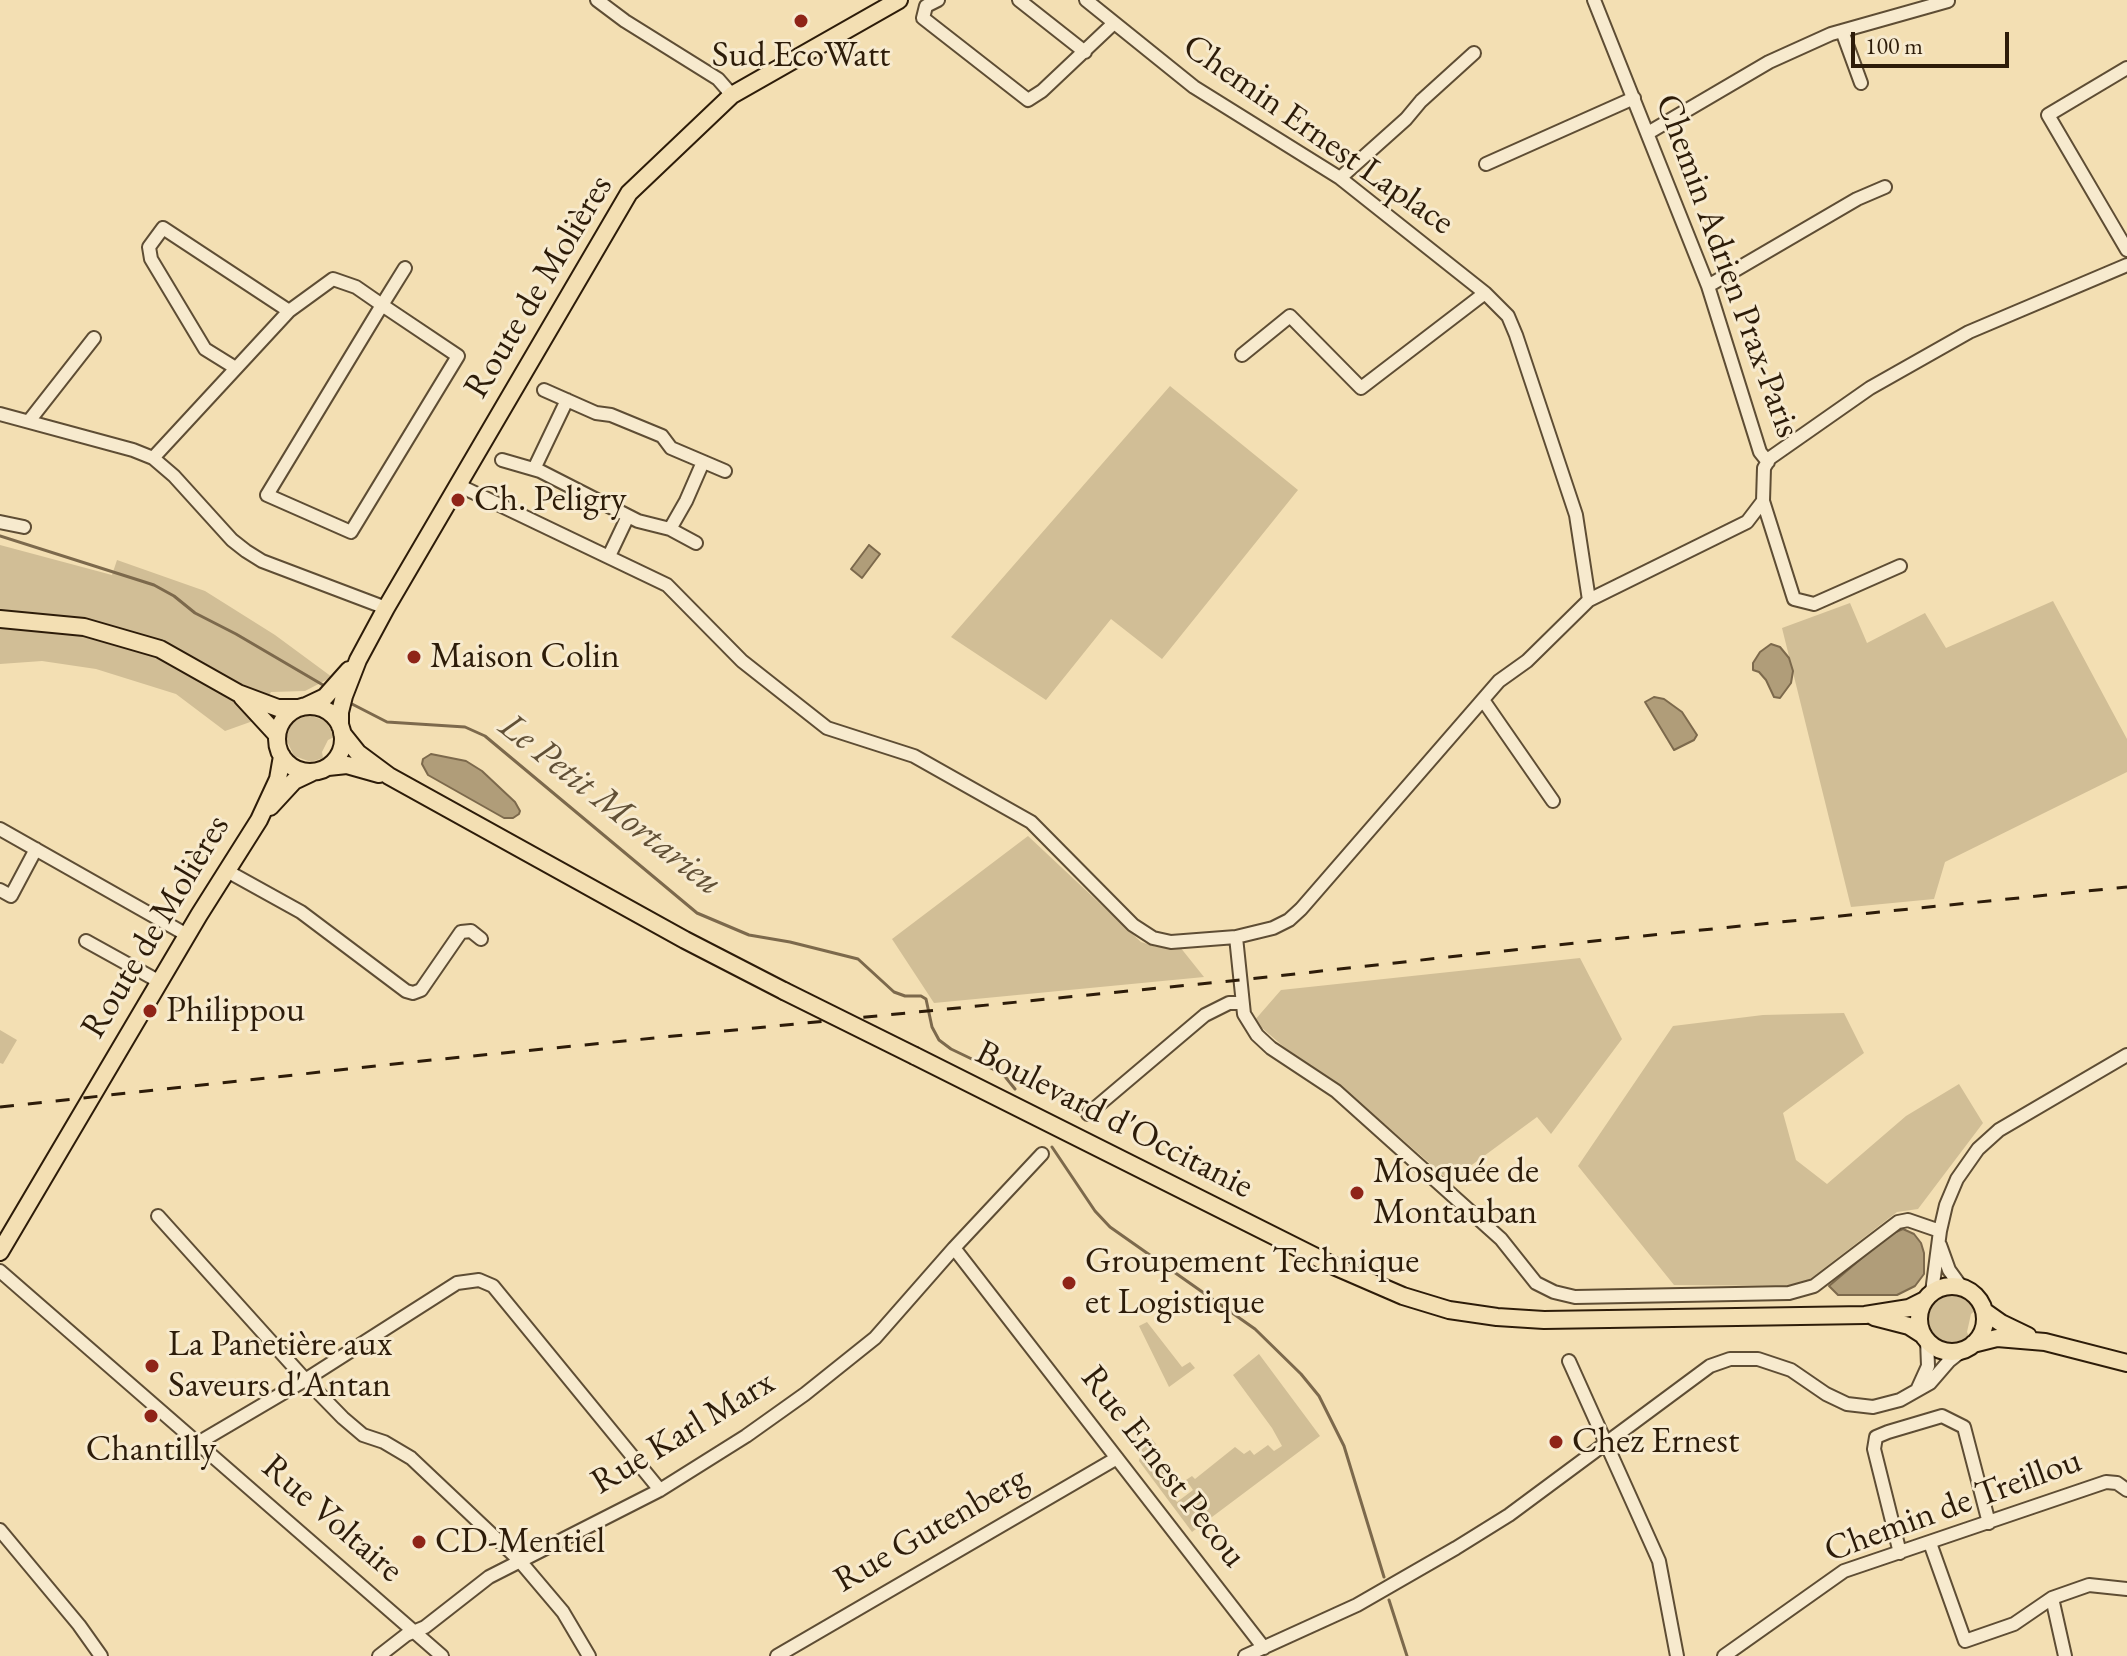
<!DOCTYPE html>
<html>
<head>
<meta charset="utf-8">
<style>
  body { margin:0 }
  #map { position:relative; width:2127px; height:1656px; overflow:hidden; background:#f3dfb3; font-family:"EB Garamond",serif }
  canvas { display:block }
  .scale { position:absolute; left:1851px; top:32px; width:158px; height:36px; box-sizing:border-box; border:4px solid #2d1c09; border-top:0; padding-left:10px; font-size:24px; line-height:28px; white-space:nowrap; color:#2d1c09; -webkit-text-stroke:6px #f7eace; paint-order:stroke }
</style>
</head>
<body>
<div id="map">
<canvas width="2127" height="1656"></canvas>
<div class="scale">100 m</div>
</div>
<script>
const ctx = document.querySelector('canvas').getContext('2d');
ctx.lineJoin = 'round';
function paint(path, color) { ctx.fillStyle = color; ctx.fill(path, 'evenodd'); }
const poly = rows => new Path2D(rows.map(r => 'M' + r).join(''));
function strokePath(path, color, width, dash) { ctx.strokeStyle = color; ctx.lineWidth = width; ctx.lineCap = dash ? 'butt' : 'round'; ctx.setLineDash(dash || []); ctx.stroke(path); }
function write(font, color, halo, rows, align = 'center') {
  ctx.font = font + ' "EB Garamond",serif'; ctx.lineWidth = 6; ctx.setLineDash([]); ctx.textBaseline = 'middle'; ctx.strokeStyle = halo; ctx.fillStyle = color; for (const [text, x, y, turn = 0] of rows) {
    ctx.save(); ctx.translate(x, y); ctx.rotate((+turn || 0) * Math.PI / 180); ctx.textAlign = isNaN(turn) ? turn : align; if (halo) ctx.strokeText(text, 0, 0); ctx.fillText(text, 0, 0); ctx.restore();
  }
}
paint(poly([
  [1170,386,1298,490,1162,659,1111,619,1046,700,951,637],
  [0,545,112,575,117,560,205,591,275,635,332,677,305,691,271,692,253,721,225,731,176,694,96,669,42,661,0,664],
  [2053,601,2127,739,2127,772,1945,862,1934,899,1851,907,1782,628,1850,603,1867,643,1925,613,1946,648],
  [309,715,326,721,334,737,328,740,322,752,323,758,311,762,294,756,286,739,292,722],
  [1028,836,1141,942,1157,947,1180,947,1204,977,934,1003,892,939],
  [1580,958,1622,1039,1551,1134,1537,1117,1450,1181,1348,1092,1284,1047,1254,1021,1281,990],
  [1844,1013,1864,1053,1783,1113,1796,1160,1827,1184,1906,1116,1959,1084,1983,1123,1918,1209,1897,1212,1801,1286,1674,1285,1578,1166,1673,1026,1763,1015],
  [0,1030,17,1040,3,1064,0,1063],
  [1953,1294,1969,1301,1975,1311,1971,1314,1967,1332,1969,1337,1959,1343,1947,1344,1932,1335,1926,1319,1932,1303,1942,1296],
  [1147,1322,1182,1367,1190,1362,1195,1368,1169,1387,1139,1326],
  [1259,1354,1320,1436,1192,1532,1139,1461,1142,1445,1151,1438,1156,1444,1143,1455,1149,1466,1155,1471,1165,1464,1170,1470,1159,1479,1177,1502,1193,1490,1186,1480,1192,1476,1195,1479,1235,1447,1244,1454,1250,1450,1254,1455,1268,1445,1274,1451,1282,1446,1272,1428,1233,1375]
]), '#d1be96');
const water = poly([
  [869,545,880,554,862,578,851,569,869,545],
  [1771,644,1780,647,1789,658,1793,671,1791,683,1780,698,1774,697,1766,680,1759,672,1753,670,1753,663,1760,652,1771,644],
  [1654,697,1664,699,1682,712,1697,735,1694,740,1674,750,1645,702,1654,697],
  [431,754,466,761,482,771,515,802,520,811,519,814,513,818,504,818,428,775,422,764,423,759,431,754],
  [1903,1229,1914,1234,1921,1243,1924,1253,1924,1274,1915,1286,1897,1295,1838,1295,1829,1286,1889,1235,1903,1229]
]);
paint(water, '#b09d79');
strokePath(water, '#7c694c', 2);
strokePath(poly([
  [0,536,154,585,174,596,195,613,236,634,323,685],
  [352,704,387,722,465,727,485,736,697,913,749,935,790,942,858,959,894,992,905,996,921,996,926,999,932,1027,939,1040,951,1049,1003,1074,1015,1089],
  [1052,1147,1095,1211,1110,1227,1255,1329,1301,1374,1319,1396,1344,1446,1384,1577],
  [1389,1600,1407,1656]
]), '#7c694c', 3);
const minor = poly([
  [597,0,625,21,718,79,732,95],
  [938,0,926,6,923,18,1028,100,1042,91,1114,23],
  [1019,0,1085,52],
  [1086,0,1194,87,1340,178,1485,293,1508,316,1516,335,1576,515,1589,600],
  [1594,0,1708,286,1760,452,1768,462],
  [1842,31,1861,83],
  [2127,68,2048,115,2127,250],
  [1648,133,1769,62,1831,34,1948,1],
  [1486,164,1634,98],
  [1340,178,1406,119,1421,101,1474,53],
  [1708,286,1857,199,1885,187],
  [1242,355,1290,316,1361,388,1485,293],
  [234,367,205,349,151,259,149,247,163,228,289,311],
  [544,390,596,413,611,415,662,436,671,448,725,471],
  [0,414,133,450,153,458,174,476,232,540,246,551,262,561,386,608],
  [29,421,94,338],
  [153,458,289,311,333,279,356,287,382,305,458,356,351,532,267,495,382,305,405,268],
  [502,460,540,471,638,521,670,529,696,543],
  [534,469,567,400],
  [458,485,667,585,742,661,827,728,914,756,1031,822,1133,925,1153,938,1171,942,1236,937,1273,928,1289,920,1301,909,1499,681,1527,661,1589,600,1747,522,1763,501,1764,468,1770,458,1870,388,1969,332,2127,265],
  [1763,501,1794,599,1814,604,1900,566],
  [0,522,24,527],
  [670,529,686,501,703,462],
  [609,556,628,516],
  [1483,700,1553,801],
  [0,829,187,935],
  [227,871,301,912,406,991,413,993,421,990,461,932,471,931,481,939],
  [0,890,11,896,36,849],
  [1236,937,1244,1014,1257,1035,1271,1048,1336,1091,1501,1239,1536,1283,1554,1292,1575,1297,1789,1293,1814,1286,1898,1222,1908,1220,1940,1231],
  [86,941,160,982],
  [1088,1114,1205,1015,1229,1003,1242,1003],
  [158,1216,302,1376,343,1418,363,1435,384,1442,411,1458,519,1560,563,1612,589,1656],
  [1940,1245,1949,1270,1962,1288],
  [954,1248,1264,1648],
  [0,1271,442,1656],
  [1932,1292,1940,1231,1946,1205,1957,1179,1978,1149,1999,1130,2127,1055],
  [1569,1361,1659,1561,1677,1656],
  [1918,1388,1928,1366,1927,1340],
  [198,1443,305,1380,457,1283,479,1280,493,1286,660,1490],
  [0,1530,79,1625,101,1656],
  [1930,1543,1965,1641,2014,1624,2052,1598,2089,1585,2127,1589],
  [1900,1553,1874,1449,1876,1437,1888,1432,1942,1416,1964,1427,1989,1523],
  [2052,1598,2065,1656],
  [379,1656,406,1635,425,1627,489,1577,660,1490,746,1436,805,1394,875,1338,954,1248,1042,1154],
  [777,1656,1117,1458],
  [1245,1656,1357,1605,1456,1548,1509,1515,1710,1366,1730,1359,1758,1359,1791,1370,1826,1394,1847,1404,1873,1407,1900,1400,1930,1383,1949,1361,1963,1350],
  [1724,1656,1844,1571,2106,1482,2117,1483,2127,1490]
]);
const major = poly([
  [0,619,84,627,160,649,238,693,278,708,298,708],
  [242,697,277,735],
  [306,706,325,697,349,670],
  '277 739a33 33 0 1 1 66 0a33 33 0 1 1-66 0Z',
  [340,726,340,712,344,696,358,660,386,608,629,193,732,95,899,0],
  [342,733,358,753,389,776,685,940,784,991],
  [328,767,347,765,379,774],
  [270,807,294,781,313,772],
  [915,1056,1336,1267,1403,1296,1449,1310,1497,1317,1544,1320,1865,1315,1909,1308,1925,1300],
  [0,1252,199,915,259,820,278,779,282,756],
  '1919 1319a33 33 0 1 1 66 0a33 33 0 1 1-66 0Z',
  [1984,1311,2001,1323,2028,1336],
  [1874,1317,1909,1326,1923,1335],
  [1973,1344,1997,1338,2045,1342,2127,1363]
]);
strokePath(minor, '#5e4d34', 16);
strokePath(major, '#2d1c09', 20);
strokePath(minor, '#f7eace', 12);
strokePath(major, '#f3dfb3', 16);
strokePath(poly([
  [0,1107,422,1061,1240,980,1603,940,2127,887]
]), '#2d1c09', 3, [14, 14]);
const majorBridge = poly([
  [784,991,915,1056]
]);
strokePath(majorBridge, '#2d1c09', 20, []);
strokePath(majorBridge, '#f3dfb3', 16);
for (const [x, y, r, color] of [
  [801,21,8,"#8f2418"],
  [458,500,8,"#8f2418"],
  [414,657,8,"#8f2418"],
  [150,1011,8,"#8f2418"],
  [1357,1193,8,"#8f2418"],
  [1069,1283,8,"#8f2418"],
  [152,1366,8,"#8f2418"],
  [151,1416,8,"#8f2418"],
  [1556,1442,8,"#8f2418"],
  [419,1542,8,"#8f2418"]
]) { const dot = new Path2D(); dot.arc(x, y, r, 0, 2 * Math.PI); ctx.fillStyle = color; ctx.fill(dot); strokePath(dot, '#f7eace', 3); }
write('36px', '#2d1c09', '#f7eace', [
  ["Sud EcoWatt",801,56,"center"],
  ["Ch. Peligry",474,500],
  ["Maison Colin",430,657],
  ["Philippou",166,1011],
  ["Mosquée de",1373,1172],
  ["Montauban",1373,1213],
  ["Groupement Technique",1085,1262],
  ["et Logistique",1085,1303],
  ["La Panetière aux",168,1345],
  ["Saveurs d'Antan",168,1386],
  ["Chez Ernest",1572,1442],
  ["Chantilly",151,1450,"center"],
  ["CD-Mentiel",435,1542]
], 'left');
write('36px', '#2d1c09', '#f7eace', [
  ["Chemin Ernest Laplace",1318,135,35],
  ["Chemin Adrien Prax-Paris",1727,266,70],
  ["Route de Molières",539,287,-59],
  ["Route de Molières",156,927,-59],
  ["Boulevard d'Occitanie",1114,1120,27],
  ["Rue Karl Marx",683,1433,-31],
  ["Rue Ernest Pecou",1163,1467,52],
  ["Chemin de Treillou",1953,1506,-20],
  ["Rue Voltaire",332,1519,41],
  ["Rue Gutenberg",931,1530,-30]
]);
write('italic 38px', '#615036', '#f7eace', [
  ["Le Petit Mortarieu",610,805,38]
]);
</script>
</body>
</html>
